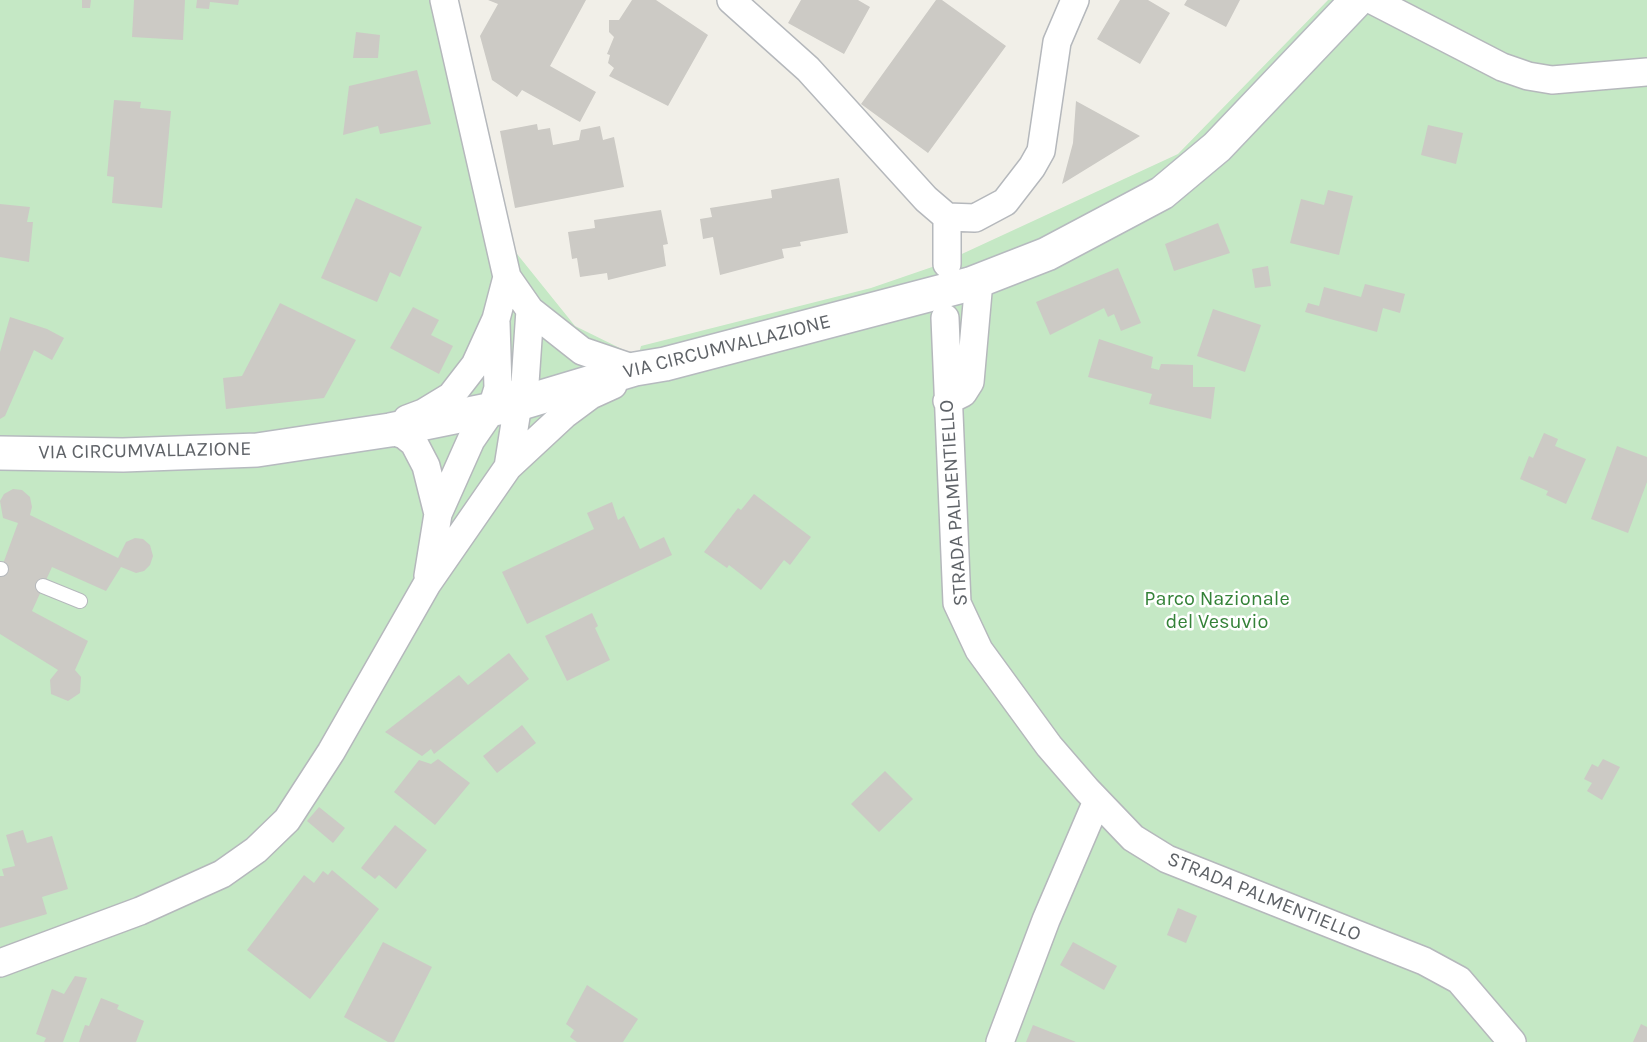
<!DOCTYPE html>
<html>
<head>
<meta charset="utf-8">
<style>
  body { margin:0 }
  canvas { display:block; background:#f1efe8 }
</style>
</head>
<body>
<canvas width="1647" height="1042"></canvas>
<script>
const ctx = document.querySelector('canvas').getContext('2d');
ctx.lineJoin = 'round';
function paint(path, color) { ctx.fillStyle = color; ctx.fill(path, 'evenodd'); }
const poly = rows => new Path2D(rows.map(r => 'M' + r).join(''));
function strokePath(path, color, width, dash) { ctx.strokeStyle = color; ctx.lineWidth = width; ctx.lineCap = dash ? 'butt' : 'round'; ctx.setLineDash(dash || []); ctx.stroke(path); }
function write(font, color, halo, rows, align = 'center') {
  ctx.font = font + ' Karla,sans-serif'; ctx.lineWidth = 5; ctx.setLineDash([]); ctx.textBaseline = 'middle'; ctx.strokeStyle = halo; ctx.fillStyle = color; for (const [text, x, y, turn = 0] of rows) {
    ctx.save(); ctx.translate(x, y); ctx.rotate((+turn || 0) * Math.PI / 180); ctx.textAlign = isNaN(turn) ? turn : align; if (halo) ctx.strokeText(text, 0, 0); ctx.fillText(text, 0, 0); ctx.restore();
  }
}
paint(poly([
  [0,0,458,0,509,244,575,326,638,357,641,346,871,288,938,265,1178,154,1328,0,1647,0,1647,1042,0,1042]
]), '#c5e8c5');
paint(poly([
  [82,0,91,0,90,8,82,8],
  [134,0,185,0,183,40,132,37],
  [197,0,239,0,238,5,210,2,209,9,196,8],
  [488,0,586,0,550,66,596,92,580,122,522,90,517,97,492,80,480,36,498,4],
  [632,0,656,0,708,35,668,106,609,76,614,68,608,63,610,55,607,54,614,37,609,32,609,20,619,20],
  [801,0,858,0,870,7,844,54,788,23],
  [936,0,942,0,1006,46,928,153,861,104],
  [1120,0,1148,0,1170,13,1140,64,1097,39],
  [1187,0,1240,0,1226,27,1184,5],
  [356,32,380,35,378,58,353,58],
  [417,70,431,124,380,134,378,126,343,135,349,86],
  [114,100,141,102,140,108,171,111,162,208,112,203,114,177,107,176],
  [1076,101,1140,136,1062,184,1073,143],
  [537,124,538,130,550,128,553,145,579,140,581,130,600,126,603,140,614,137,624,187,515,208,500,131],
  [1428,125,1463,133,1456,164,1421,155],
  [839,178,848,233,800,242,801,246,782,249,784,258,720,275,713,237,703,239,700,219,712,217,710,208,772,198,771,190],
  [1328,190,1353,196,1339,255,1290,243,1301,199,1324,205],
  [356,198,422,227,400,277,390,272,377,302,321,278],
  [0,204,30,207,27,222,33,222,29,262,0,257],
  [661,210,668,244,663,245,666,266,608,280,607,273,580,277,577,258,572,259,568,232,595,228,594,220],
  [1218,223,1230,253,1174,271,1165,244],
  [1268,266,1271,286,1255,288,1252,269],
  [1118,268,1141,323,1121,331,1114,314,1108,317,1104,308,1050,335,1036,302],
  [1365,284,1405,294,1400,313,1383,308,1377,332,1305,312,1308,303,1319,306,1324,287,1361,297],
  [280,303,356,340,324,398,226,409,223,378,242,376],
  [413,307,439,320,431,335,453,346,439,374,390,348],
  [1213,309,1261,325,1245,372,1197,356],
  [10,317,47,329,64,338,52,360,34,350,5,416,0,419,0,352],
  [1099,339,1153,357,1151,368,1159,370,1161,364,1193,365,1193,387,1215,387,1211,419,1149,404,1152,394,1088,377],
  [1544,433,1558,439,1555,446,1586,459,1566,504,1546,495,1548,491,1520,479,1529,456,1533,458],
  [1617,446,1647,457,1647,482,1628,533,1591,519],
  [13,489,22,490,30,497,32,507,30,515,118,558,126,542,135,538,143,539,150,545,153,556,150,565,144,571,136,573,121,567,106,591,52,567,32,611,88,641,75,670,81,677,80,693,68,701,51,694,50,680,58,670,0,634,0,572,18,523,3,518,0,501,4,494],
  [754,494,811,537,790,565,784,560,761,590,729,565,727,568,704,552,738,508,741,510],
  [612,502,618,520,624,516,640,549,664,537,672,555,527,624,502,572,594,529,587,513],
  [592,613,598,626,595,628,610,660,567,681,545,636],
  [509,653,529,679,434,754,431,749,422,756,385,732,459,675,468,685],
  [522,725,536,743,497,773,483,756],
  [438,759,470,783,435,825,394,792,419,760,431,764],
  [1603,759,1620,767,1602,800,1587,791,1592,783,1584,779,1592,764,1598,767],
  [885,771,913,799,879,832,851,804],
  [319,807,345,828,333,843,307,821],
  [395,825,427,850,396,889,379,875,375,879,361,868],
  [23,830,27,843,52,836,68,889,42,897,47,914,0,928,0,876,4,876,2,869,15,866,6,835],
  [332,870,379,909,310,999,247,950,304,875,314,883,323,871,328,875],
  [1178,908,1197,916,1186,943,1167,935],
  [383,942,432,967,394,1042,388,1042,344,1017],
  [1073,942,1117,966,1104,990,1060,965],
  [75,976,87,978,63,1042,44,1042,46,1038,36,1034,52,989,64,994],
  [587,985,638,1019,623,1042,577,1042,570,1037,574,1030,566,1024],
  [101,998,119,1005,117,1009,144,1021,136,1042,79,1042,85,1025,89,1026],
  [1641,1024,1647,1027,1647,1042,1633,1042],
  [1033,1025,1076,1042,1026,1042]
]), '#cccac5');
const lane = poly([
  [0,569,1,569],
  [43,586,80,601]
]);
const street = poly([
  [731,0,808,69,926,199,947,217],
  [1372,0,1502,67,1528,76,1552,80,1647,72],
  [947,217,975,218,1005,202,1032,167,1041,151,1057,42,1075,0],
  [947,264,947,217],
  [507,277,530,310,582,351,635,369],
  [945,318,957,603,979,650,1049,746,1087,790,1133,838,1167,859,1424,961,1459,980,1512,1042],
  [947,401,963,393,970,382,979,281],
  [407,419,423,413,451,396,475,365,496,319,507,277,444,0],
  [390,430,404,435,414,443,426,466,438,514],
  [508,467,518,404,525,383,530,310],
  [428,576,438,514,471,440,491,411,498,388,496,323],
  [0,963,140,911,222,874,256,850,287,820,331,752,427,584,508,467,564,415,591,395,613,385],
  [1000,1042,1046,920,1097,801]
]);
const secondary = poly([
  [0,453,123,455,257,450,390,430,518,404,635,369,665,364,970,284,1047,254,1162,193,1217,147,1357,0]
]);
strokePath(lane, '#b5b8bc', 16);
strokePath(street, '#b5b8bc', 30);
strokePath(secondary, '#b6babf', 36);
strokePath(lane, '#fff', 14);
strokePath(street, '#fff', 27);
strokePath(secondary, '#fff', 33);
write('20px', '#5f6368', '#fff', [
  ["VIA CIRCUMVALLAZIONE",727,347,-14],
  ["VIA CIRCUMVALLAZIONE",145,451,-1],
  ["STRADA PALMENTIELLO",954,503,-94],
  ["STRADA PALMENTIELLO",1264,897,22]
]);
write('20px', '#348238', '#fff', [
  ["Parco Nazionale",1217,599],
  ["del Vesuvio",1217,622]
]);
</script>
</body>
</html>
